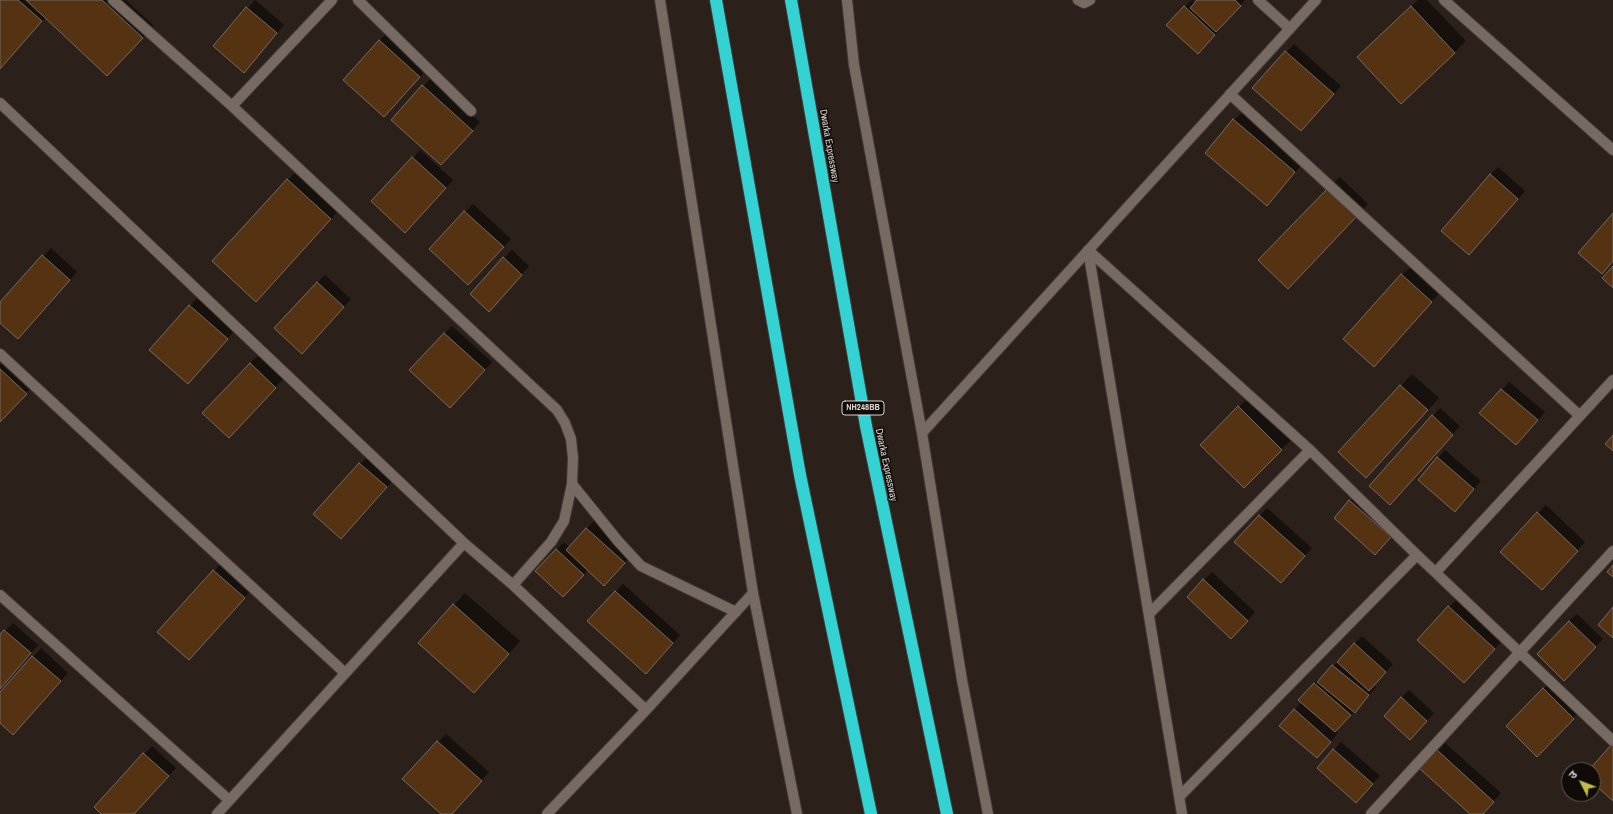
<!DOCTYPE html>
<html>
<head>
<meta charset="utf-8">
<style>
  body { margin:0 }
  #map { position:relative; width:1613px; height:814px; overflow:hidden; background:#2b201a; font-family:"Archivo Narrow","Noto Sans Devanagari",sans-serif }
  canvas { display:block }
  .north { position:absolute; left:1561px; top:762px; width:40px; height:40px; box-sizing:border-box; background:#100b08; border:1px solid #625c58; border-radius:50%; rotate:312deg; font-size:11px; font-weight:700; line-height:16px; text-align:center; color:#dcd5d1 }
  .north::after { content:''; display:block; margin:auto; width:14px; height:18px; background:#bfbe42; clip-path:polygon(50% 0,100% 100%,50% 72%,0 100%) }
</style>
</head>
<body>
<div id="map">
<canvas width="1613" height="814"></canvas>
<div class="north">उ</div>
</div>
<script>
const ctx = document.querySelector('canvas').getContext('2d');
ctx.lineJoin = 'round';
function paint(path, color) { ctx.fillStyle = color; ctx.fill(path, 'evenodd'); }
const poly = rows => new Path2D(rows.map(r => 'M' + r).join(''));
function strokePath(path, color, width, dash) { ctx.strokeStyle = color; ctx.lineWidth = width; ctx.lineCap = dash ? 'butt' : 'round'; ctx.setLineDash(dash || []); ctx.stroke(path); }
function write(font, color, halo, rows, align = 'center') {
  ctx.font = font + ' "Archivo Narrow",sans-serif'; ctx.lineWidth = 3; ctx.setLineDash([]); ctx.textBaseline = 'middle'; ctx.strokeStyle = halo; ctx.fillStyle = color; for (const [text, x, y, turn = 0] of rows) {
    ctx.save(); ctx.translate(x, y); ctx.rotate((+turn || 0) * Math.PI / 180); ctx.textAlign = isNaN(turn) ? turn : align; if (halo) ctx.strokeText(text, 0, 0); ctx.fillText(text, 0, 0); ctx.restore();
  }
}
paint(poly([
  [0,0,126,0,154,26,119,63,46,17,0,67],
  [255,0,284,25,251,64,214,46],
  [1192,0,1196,3,1198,0,1245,0,1221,26,1222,27,1205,45,1184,7],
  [1418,0,1427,0,1466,41,1454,53,1370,46],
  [387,33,427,69,392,108,379,41],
  [1294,44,1341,86,1308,122,1254,88],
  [431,78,480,122,449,156,392,120],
  [1246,109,1306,160,1267,205,1234,120],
  [420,150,453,180,413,224,413,158],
  [1498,167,1525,191,1469,254,1490,175],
  [299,168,342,207,267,289,213,261],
  [1340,177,1368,204,1299,276,1328,188],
  [473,204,511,239,476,276,430,249],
  [51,248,77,272,25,330,0,322,0,304],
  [512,250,529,266,497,303,504,258],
  [1414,264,1442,290,1385,354,1402,275],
  [325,275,351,299,309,345,317,283],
  [197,298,235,330,195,375,150,350],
  [452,326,492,362,458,399,410,370],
  [258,356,283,379,237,429,250,363],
  [6,359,34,385,0,421,0,364],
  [1412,374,1439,398,1378,465,1340,452],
  [1509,382,1545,412,1524,436,1481,413],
  [1250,396,1293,438,1244,487,1201,445],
  [1440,408,1460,426,1398,496,1433,416],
  [1445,450,1481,481,1462,503,1438,458],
  [368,456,394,479,349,530,315,514],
  [1358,493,1398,529,1383,546,1350,501],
  [1546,505,1585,542,1549,581,1538,513],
  [1267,508,1312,548,1289,574,1236,542],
  [594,521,632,555,612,577,588,570,571,588,556,550,564,542,569,547],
  [225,559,255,586,200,647,159,632],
  [1212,572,1255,612,1239,630,1188,597],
  [623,584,680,635,654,665,615,592],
  [465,593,520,641,486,680,420,643],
  [1457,599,1502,641,1471,674,1418,640],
  [1577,614,1603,639,1572,671,1569,621],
  [13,623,38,645,0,688,0,636],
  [1362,636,1393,664,1374,685,1376,687,1362,704,1336,731,1338,733,1325,749,1294,710,1302,702,1314,683,1322,676,1323,677],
  [41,648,68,673,13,734,0,722,0,694],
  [1551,681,1581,710,1537,755,1507,726],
  [1409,690,1434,713,1418,731,1401,698],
  [446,734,489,772,451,814,442,814,404,779],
  [1341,742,1380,776,1364,793,1334,750],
  [1445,743,1501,793,1482,814,1471,814,1438,751],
  [152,746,176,768,133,814,103,814,95,807]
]), '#0007');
const building = poly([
  [0,0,18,0,42,21,0,69,0,0],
  [26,0,102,0,143,38,107,76,26,0],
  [1197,0,1235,0,1241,6,1216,32,1190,8,1197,0],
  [1184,6,1215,35,1198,54,1166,25,1184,6],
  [1411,6,1455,53,1401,104,1357,57,1411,6],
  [246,7,277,33,244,73,213,46,246,7],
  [379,40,420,77,384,117,343,80,379,40],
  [1285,51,1334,94,1301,131,1252,88,1285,51],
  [422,85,473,131,441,165,391,120,422,85],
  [1233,119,1295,172,1267,206,1205,153,1233,119],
  [412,157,446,188,405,233,371,201,412,157],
  [1490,174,1518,199,1469,255,1441,231,1490,174],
  [287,179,331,219,256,302,212,261,287,179],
  [1328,188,1357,216,1288,289,1258,260,1328,188],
  [464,211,504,247,468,285,429,249,464,211],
  [1613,213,1613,261,1602,274,1578,253,1613,213],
  [42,255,70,280,18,339,0,323,0,302,42,255],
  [503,257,522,275,489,312,470,294,503,257],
  [1613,266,1613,288,1602,278,1613,266],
  [1401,274,1432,302,1374,367,1343,339,1401,274],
  [317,282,344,307,302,354,274,328,317,282],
  [189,305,228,339,188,384,149,350,189,305],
  [444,333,485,370,450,408,409,370,444,333],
  [250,363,276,388,229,438,202,413,250,363],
  [0,369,27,394,0,422,0,369],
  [1400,385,1428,410,1366,478,1338,452,1400,385],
  [1501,389,1538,420,1516,445,1479,413,1501,389],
  [1238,406,1282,450,1244,488,1200,445,1238,406],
  [1432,415,1453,435,1390,505,1369,486,1432,415],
  [1613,435,1613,451,1605,444,1613,435],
  [1437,457,1474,489,1455,512,1418,480,1437,457],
  [359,463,387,487,341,539,313,514,359,463],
  [1349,500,1391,537,1375,555,1334,518,1349,500],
  [1537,512,1578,551,1542,590,1500,552,1537,512],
  [1259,515,1305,556,1281,583,1234,542,1259,515],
  [586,528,625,563,604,586,566,550,586,528],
  [556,549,584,575,563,597,535,571,556,549],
  [1613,565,1613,577,1607,572,1613,565],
  [213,570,245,598,189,660,157,632,213,570],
  [1203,579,1248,621,1231,639,1187,597,1203,579],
  [615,591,673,643,646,674,587,621,615,591],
  [453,604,509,654,474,693,418,643,453,604],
  [1448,606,1495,649,1464,683,1417,640,1448,606],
  [1613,607,1613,638,1598,625,1613,607],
  [1569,621,1596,647,1564,681,1537,654,1569,621],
  [4,630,31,653,0,689,0,634,4,630],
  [1354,643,1386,672,1369,691,1337,662,1354,643],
  [32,656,61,681,13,735,0,723,0,692,32,656],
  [1332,665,1369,695,1355,713,1317,682,1332,665],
  [1314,683,1351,715,1335,732,1298,700,1314,683],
  [1543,688,1574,719,1537,757,1506,726,1543,688],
  [1401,697,1427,721,1410,740,1384,716,1401,697],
  [1294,709,1331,742,1317,758,1279,726,1294,709],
  [437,741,482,781,452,814,441,814,402,779,437,741],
  [1611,745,1613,747,1613,801,1593,783,1593,770,1589,770,1611,745],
  [1333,749,1373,784,1356,803,1317,768,1333,749],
  [1437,750,1494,802,1483,814,1470,814,1420,769,1437,750],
  [143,753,169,776,134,814,101,814,94,807,143,753]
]);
paint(building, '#553211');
strokePath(building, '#766b62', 1);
const minor = poly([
  [113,0,232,106,557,410,565,423,571,439,573,458,572,484,564,521,551,542,513,585],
  [358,0,471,111],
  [660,0,753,593,797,814],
  [847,0,854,65,922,433,962,680,988,814],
  [1078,0,1084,3,1090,0],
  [1258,0,1290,29],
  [1444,0,1613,150],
  [1230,94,1580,416],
  [0,103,464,543,513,585,646,710],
  [232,106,332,0],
  [1088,250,1310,450,1417,555,1613,741],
  [1088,250,1182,814],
  [0,354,345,673],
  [922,433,1316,0],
  [572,484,618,541,641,566,736,612],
  [1436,572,1613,380],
  [0,595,229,800],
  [1149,614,1310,450],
  [1179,797,1417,555],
  [217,814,464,543],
  [547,814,646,710,753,593],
  [1371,814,1613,551]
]);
const highway = poly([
  [716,0,800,475,871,814],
  [791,0,866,426,947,814]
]);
strokePath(minor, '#433b36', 12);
strokePath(highway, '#433b36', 14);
strokePath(minor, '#776a62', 10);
strokePath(highway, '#32d3d2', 12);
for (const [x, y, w] of [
  [863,408,42]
]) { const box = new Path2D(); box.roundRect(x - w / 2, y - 7, w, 14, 3); ctx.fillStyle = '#100b08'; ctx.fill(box); strokePath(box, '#dcd5d1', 1); }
write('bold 9px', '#dcd5d1', null, [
  ["NH248BB",863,408]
]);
write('10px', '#dcd5d1', '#100b08', [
  ["Dwarka Expressway",829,146,80],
  ["Dwarka Expressway",886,465,78]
]);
</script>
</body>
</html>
